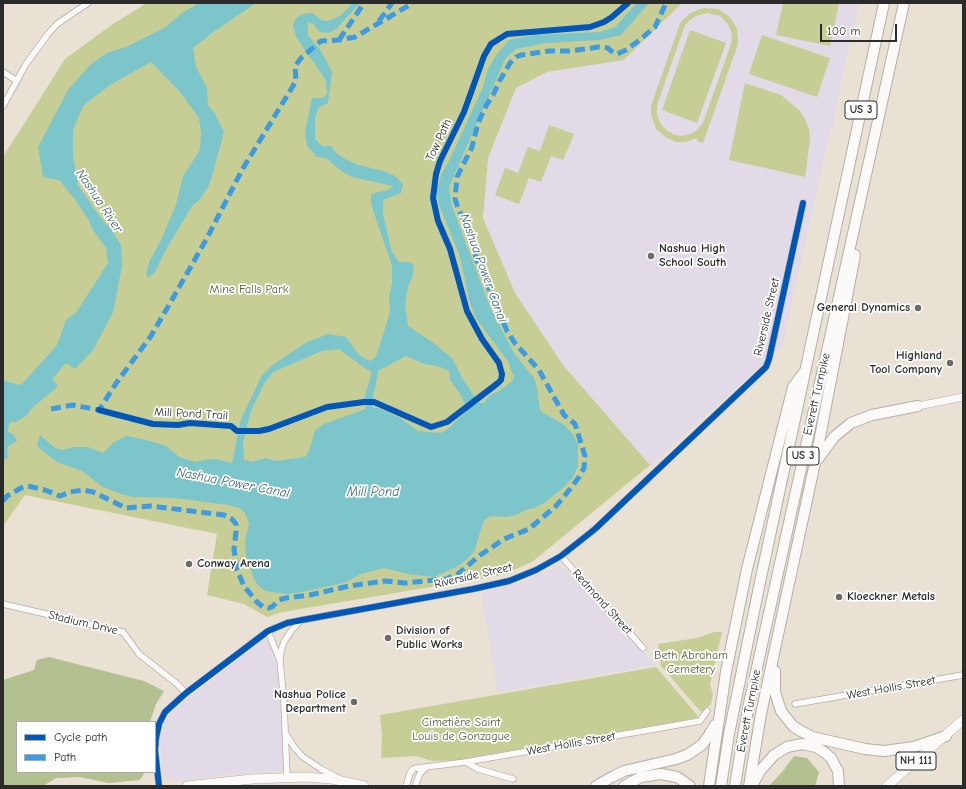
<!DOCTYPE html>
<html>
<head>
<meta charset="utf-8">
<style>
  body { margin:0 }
  #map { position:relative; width:966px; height:789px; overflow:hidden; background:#e9e1d3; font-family:"Comic Neue",sans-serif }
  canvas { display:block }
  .frame { position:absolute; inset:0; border:4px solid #2b2b2b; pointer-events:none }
  .legend { position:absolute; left:16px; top:721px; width:140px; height:52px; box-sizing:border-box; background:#fff; border:1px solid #aaa; margin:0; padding:5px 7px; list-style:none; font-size:12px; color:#2b2b2b }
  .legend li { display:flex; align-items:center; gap:8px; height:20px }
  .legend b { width:20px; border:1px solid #aaa }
  .scale { position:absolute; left:820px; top:24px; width:77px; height:18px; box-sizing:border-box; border:2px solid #2b2b2b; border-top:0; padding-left:5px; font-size:12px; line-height:14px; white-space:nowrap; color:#2b2b2b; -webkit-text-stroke:3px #fff; paint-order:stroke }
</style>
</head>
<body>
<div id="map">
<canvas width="966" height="789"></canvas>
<div class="frame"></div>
<ul class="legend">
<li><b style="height:5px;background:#0057b8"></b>Cycle path</li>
<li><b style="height:5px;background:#3d9ce1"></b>Path</li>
</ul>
<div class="scale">100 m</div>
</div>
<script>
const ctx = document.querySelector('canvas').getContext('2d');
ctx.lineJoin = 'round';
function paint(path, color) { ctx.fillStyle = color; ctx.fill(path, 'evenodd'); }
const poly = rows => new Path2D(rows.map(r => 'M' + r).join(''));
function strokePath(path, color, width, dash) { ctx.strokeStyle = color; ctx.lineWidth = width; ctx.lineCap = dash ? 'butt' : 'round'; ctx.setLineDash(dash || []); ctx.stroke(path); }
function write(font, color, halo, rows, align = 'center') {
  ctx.font = font + ' "Comic Neue",sans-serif'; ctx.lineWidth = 3.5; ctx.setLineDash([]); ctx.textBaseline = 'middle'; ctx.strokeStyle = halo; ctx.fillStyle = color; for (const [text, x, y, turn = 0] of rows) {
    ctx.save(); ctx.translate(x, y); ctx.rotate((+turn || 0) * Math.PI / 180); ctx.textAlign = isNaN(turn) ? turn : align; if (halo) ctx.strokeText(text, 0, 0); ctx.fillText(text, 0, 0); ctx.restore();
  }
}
paint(poly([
  [682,3,859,3,834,116,835,126,831,128,782,347,650,465,563,365,515,293,483,218,488,158,516,88,547,72,624,60],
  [560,565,656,665,498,692,481,593,521,582,538,576],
  [263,639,267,640,269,642,277,663,284,766,283,769,280,771,225,775,174,781,165,777,163,772,160,741,164,725,171,713]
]), '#e2dae6');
paint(poly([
  [147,3,682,3,624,60,547,72,516,88,488,158,483,218,515,293,563,365,650,465,532,562,502,575,283,612,267,617,244,604,207,595,217,534,25,495,3,526,3,461,8,457,3,439,3,157,65,59,113,24],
  [783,3,839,3,830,46,776,35],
  [703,8,718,9,730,17,737,29,738,44,703,143,697,141,697,138,685,142,676,142,667,138,656,129,651,115,651,106,680,23,690,13],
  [708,13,720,16,728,24,732,34,731,44,703,123,697,130,691,134,682,136,675,135,667,131,660,123,657,115,657,105,685,25,690,20,696,16],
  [690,30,726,43,697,123,662,110],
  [762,35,830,58,817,97,749,74],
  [745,83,781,95,798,109,804,117,809,129,810,139,805,177,729,160],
  [549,125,574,134,563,160,551,156,541,182,529,178,519,204,495,195,505,168,518,173,528,147,540,151],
  [714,632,722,632,710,685,713,694,711,704,701,712,661,666,658,644,697,638],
  [656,667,698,716,697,718,457,760,432,761,416,756,381,758,382,735,380,715]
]), '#c6ce95');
paint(poly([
  [49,657,144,681,164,691,156,704,150,722,17,722,17,772,145,772,140,780,108,783,80,777,56,778,43,786,3,786,3,680,34,670,37,660],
  [794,756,807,758,819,772,815,786,769,786,783,771]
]), '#b3c08f');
paint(poly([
  [199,3,256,3,212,33,193,48,196,67,207,88,208,106,214,112,224,132,212,176,208,187,200,199,192,206,164,253,155,272,148,278,146,273,150,260,160,242,176,205,183,176,200,150,201,133,199,118,181,93,151,62,110,85,83,106,73,130,73,156,78,185,101,218,112,231,121,245,122,266,113,312,93,350,75,369,66,363,52,379,58,386,31,409,26,416,14,423,13,421,9,424,8,432,13,434,17,441,7,447,8,458,3,461,3,380,19,385,23,383,57,345,66,320,76,313,108,263,106,248,93,230,88,219,74,198,59,180,43,177,38,147,68,90,91,64,107,53,126,47,166,27,182,13],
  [351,3,360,3,337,28,329,33,320,32,313,24,308,22,308,35,314,43,320,49,332,72,328,103,318,108,315,118,315,139,322,146,331,146,336,153,347,160,359,165,383,171,395,176,403,184,401,193,383,200,383,214,392,252,399,262,408,262,413,264,414,272,408,287,405,305,408,326,432,342,452,358,464,381,479,403,484,403,489,396,499,391,512,381,514,376,511,371,509,363,476,318,469,300,464,275,459,254,439,205,437,192,441,175,450,159,483,87,488,69,495,57,509,40,535,35,600,32,615,27,637,3,649,3,621,35,599,40,546,43,516,49,505,59,449,187,452,206,490,307,514,353,534,378,537,388,540,411,563,424,572,433,578,444,578,466,573,477,563,488,544,503,535,508,525,510,516,515,507,517,491,516,484,520,474,552,466,560,456,567,435,577,408,574,384,568,361,574,344,583,302,592,288,594,278,593,265,591,257,584,253,577,246,555,245,541,249,523,245,513,239,508,229,505,175,498,132,497,118,493,103,487,82,471,57,462,39,448,37,444,40,435,55,448,62,450,74,447,88,447,103,453,113,443,126,436,143,439,166,446,179,457,195,462,204,460,215,459,232,463,241,419,262,375,274,364,307,342,328,334,346,337,359,355,370,361,376,357,390,312,389,296,392,284,392,266,371,204,371,194,388,190,393,186,352,177,340,170,326,158,317,157,307,146,305,132,312,98,322,98,327,94,326,80,296,37,293,25,296,18,301,15,309,13,314,14,321,20,328,21,340,16,350,6],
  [339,349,365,368,372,372,364,399,366,409,324,424,315,430,309,451,305,457,276,461,265,458,253,462,244,460,243,444,246,429,251,411,264,384,273,372,322,351],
  [406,356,424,364,438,366,449,371,450,380,460,394,468,410,449,428,441,433,418,431,400,418,379,408,373,408,373,394,375,390,378,371]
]), '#7cc5cb');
const minor = poly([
  [3,72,17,81],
  [3,106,26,64,48,34,57,24,88,3],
  [561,556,643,648],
  [3,604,123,632,139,654,176,683,186,693],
  [268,631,280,661,284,703,287,778],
  [280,659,281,651,284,642,291,631,301,620],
  [795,704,963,675],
  [286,734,294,747,303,757,321,769,338,778],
  [466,762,478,769,513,779],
  [159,786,155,750,156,738,159,724,165,712,186,693,268,631,287,623,302,620,473,589,509,581,536,570,561,556,595,529,766,367,769,359,773,341,803,203],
  [406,786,410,773,413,769,417,768,466,762,700,721,707,711],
  [415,786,420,773,427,767]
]);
const tertiary = poly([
  [918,406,963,397]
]);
const primary = poly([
  [187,786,252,779,304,777,332,779,364,786],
  [887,786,963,720]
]);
const motorway = poly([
  [818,459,834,437,851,423,872,415,918,406],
  [775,671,775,692,781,711,793,726,799,730,812,737,865,749,884,751,914,747,946,736],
  [596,786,612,777,624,771,676,759,687,755,702,745,709,735,715,725],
  [624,786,641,777,661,774,677,777,690,786],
  [709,786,726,672,747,569,793,387,805,371],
  [721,786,729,734,759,587,884,3],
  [735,786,743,736,750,699,904,3],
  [749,786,761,714,816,458,855,255],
  [752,786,760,771,774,755,787,747,802,744,816,747,824,752,831,758,838,771,839,786]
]);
strokePath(minor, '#b4aea6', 7);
strokePath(tertiary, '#b4aea6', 8);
strokePath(primary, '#b4aea6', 10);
strokePath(motorway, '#b4aea6', 12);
strokePath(minor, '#fcfaf8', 5.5);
strokePath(tertiary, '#fcfaf8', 7);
strokePath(primary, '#fcfaf8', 9);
strokePath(motorway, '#fcfaf8', 10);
strokePath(poly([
  [379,21,392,3],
  [339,40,364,3],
  [51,409,73,405,99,410,117,382,151,336,169,305,207,238,242,170,296,81,295,66,302,57,321,41,339,40,355,37,413,3],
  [3,501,7,496,21,488,28,486,45,490,60,496,70,492,83,490,93,492,126,508,150,506,224,515,232,519,236,524,236,532,234,549,237,570,244,586,257,602,263,607,269,608,272,607,279,600,286,598,310,595,349,586,385,581,405,583,446,579,458,574,479,556,504,539,529,529,556,506,571,488,579,477,584,468,585,456,575,424,564,415,539,370,514,342,507,331,477,261,469,231,458,208,455,199,457,177,472,147,478,123,486,106,494,93,499,82,510,63,516,57,521,55,549,51,570,51,599,47,608,48,611,51,617,54,626,50,637,42,655,27,666,3]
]), '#3d9ce1', 5, [10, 5]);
strokePath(poly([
  [99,410,153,424,178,425,190,423,231,426,237,431,259,431,269,429,327,407,364,402,374,402,431,427,447,422,498,383,501,380,502,374,499,363,482,339,467,311,450,249,438,221,433,198,436,174,440,161,464,112,484,56,491,44,507,34,590,27,604,22,612,17,628,3],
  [159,786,155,750,156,738,159,724,165,712,186,693,268,631,287,623,302,620,473,589,509,581,536,570,561,556,595,529,766,367,769,359,773,341,803,203]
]), '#0057b8', 6);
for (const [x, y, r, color] of [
  [651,256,4,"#6e6b66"],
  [918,308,4,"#6e6b66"],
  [950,363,4,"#6e6b66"],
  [189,564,4,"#6e6b66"],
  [839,597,4,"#6e6b66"],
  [388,638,4,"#6e6b66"],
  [354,702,4,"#6e6b66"]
]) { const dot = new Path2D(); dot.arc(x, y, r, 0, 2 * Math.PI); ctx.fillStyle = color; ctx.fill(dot); strokePath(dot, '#fff', 1.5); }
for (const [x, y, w] of [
  [861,110,32],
  [803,456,32],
  [916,761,40]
]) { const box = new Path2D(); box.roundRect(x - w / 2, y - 9, w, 18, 3); ctx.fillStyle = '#fff'; ctx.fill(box); strokePath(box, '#2b2b2b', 1); }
write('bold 11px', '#2b2b2b', null, [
  ["US 3",861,110],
  ["US 3",803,456],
  ["NH 111",916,761]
]);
write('12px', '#2b2b2b', '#fff', [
  ["Tow Path",439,140,-65],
  ["Riverside Street",767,317,-77],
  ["Everett Turnpike",817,394,-77],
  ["Mill Pond Trail",191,414,3],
  ["Riverside Street",473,576,-13],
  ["Redmond Street",602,602,48],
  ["Stadium Drive",83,623,13],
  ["West Hollis Street",891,688,-10],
  ["Everett Turnpike",749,711,-79],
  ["West Hollis Street",571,744,-10]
]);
write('bold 12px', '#2b2b2b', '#fff', [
  ["Nashua High",659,249],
  ["School South",659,263],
  ["General Dynamics",910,308,"right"],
  ["Highland",942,356,"right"],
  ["Tool Company",942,370,"right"],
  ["Conway Arena",197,564],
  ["Kloeckner Metals",847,597],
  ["Division of",396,631],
  ["Public Works",396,645],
  ["Nashua Police",346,695,"right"],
  ["Department",346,709,"right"]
], 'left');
write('12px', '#575e3e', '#fff', [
  ["Mine Falls Park",249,290],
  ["Beth Abraham",691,656],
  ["Cemetery",691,670],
  ["Cimetière Saint",461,723],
  ["Louis de Gonzague",461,737]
]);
write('italic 13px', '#39646a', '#fff', [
  ["Nashua River",99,201,56],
  ["Nashua Power Canal",483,268,70],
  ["Nashua Power Canal",233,483,11],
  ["Mill Pond",373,492]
]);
</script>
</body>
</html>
